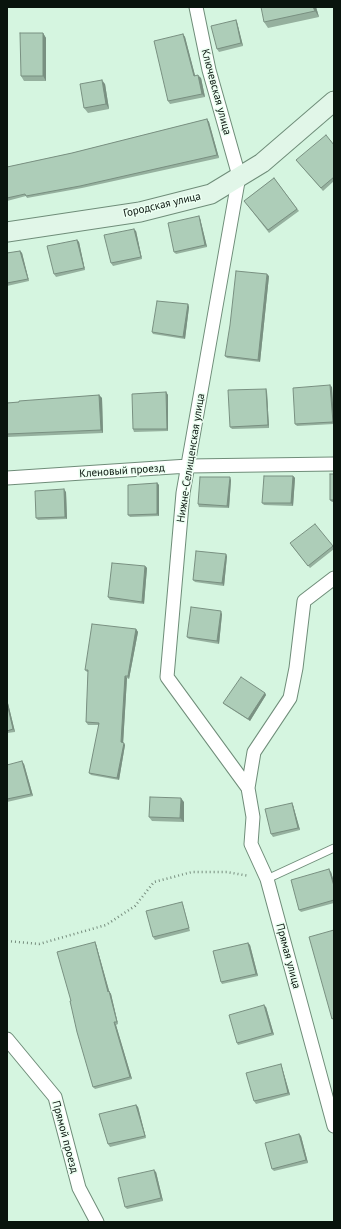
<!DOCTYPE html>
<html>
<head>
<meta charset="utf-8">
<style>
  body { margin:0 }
  #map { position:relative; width:341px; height:1229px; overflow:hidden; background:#d5f5e0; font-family:"PT Sans",sans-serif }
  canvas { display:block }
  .frame { position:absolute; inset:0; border:8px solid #09140d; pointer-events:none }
</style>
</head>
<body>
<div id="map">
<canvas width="341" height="1229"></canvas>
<div class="frame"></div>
</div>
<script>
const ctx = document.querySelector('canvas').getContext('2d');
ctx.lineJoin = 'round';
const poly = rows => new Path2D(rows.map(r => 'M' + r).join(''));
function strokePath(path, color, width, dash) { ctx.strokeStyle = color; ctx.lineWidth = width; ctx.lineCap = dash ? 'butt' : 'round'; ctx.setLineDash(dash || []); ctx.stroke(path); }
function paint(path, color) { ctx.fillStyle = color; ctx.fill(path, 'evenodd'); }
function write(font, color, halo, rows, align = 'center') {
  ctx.font = font + ' "PT Sans",sans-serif'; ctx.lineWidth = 3; ctx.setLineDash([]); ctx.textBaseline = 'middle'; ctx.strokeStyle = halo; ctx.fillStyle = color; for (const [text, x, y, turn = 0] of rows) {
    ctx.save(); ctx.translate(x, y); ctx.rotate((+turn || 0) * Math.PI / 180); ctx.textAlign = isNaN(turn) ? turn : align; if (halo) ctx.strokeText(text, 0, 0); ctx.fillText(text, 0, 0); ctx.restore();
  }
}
const lane = poly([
  [267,879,334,848]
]);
const street = poly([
  [196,7,209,70,239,176,183,493,167,677,248,788],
  [7,478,188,466,334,464],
  [334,578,304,601,296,668,290,698,254,752,248,788,253,817,251,844,267,879,334,1126],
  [7,1039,55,1097,79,1188,97,1222]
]);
const secondary = poly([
  [7,232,140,212,211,194,262,163,334,101]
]);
strokePath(lane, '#6f8d79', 9);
strokePath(street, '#6f8d79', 15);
strokePath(secondary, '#6f8d79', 21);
strokePath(poly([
  [7,941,39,944,106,925,135,906,154,882,192,872,227,872,249,876]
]), '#778d7e', 2.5, [1, 3]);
strokePath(lane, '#fff', 7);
strokePath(street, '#fff', 13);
strokePath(secondary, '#e1f6e8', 19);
paint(poly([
  [316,7,319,17,268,28,264,22],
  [236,20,237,22,243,46,219,52,217,49],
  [43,33,46,38,46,81,24,81,21,76],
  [183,34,185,37,195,76,201,78,205,97,170,104,168,101],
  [105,84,109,109,88,113,84,108],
  [207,119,209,122,219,158,82,188,27,198,26,196,7,201,7,167,72,153],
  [334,145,334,181,323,191,296,160],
  [274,178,299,211,269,233,244,201],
  [200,218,207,247,176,254,174,252],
  [136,231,142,259,113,266,111,263],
  [77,240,79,242,85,270,56,277,54,274],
  [20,251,22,253,29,281,7,286,7,253],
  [269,276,260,362,227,358,225,356],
  [188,304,189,307,185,339,153,334,152,332],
  [332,387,334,424,297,426,295,424],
  [266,389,267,392,269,428,232,429,230,427],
  [166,392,168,395,168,431,134,432,133,429],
  [99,395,102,398,103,433,7,437,7,403],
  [334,474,334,502,332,502,330,500],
  [293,476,295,478,293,506,264,505,262,503],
  [231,480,229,508,199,507,198,504],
  [157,483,159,485,159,516,130,517,128,515],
  [66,492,67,519,38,520,36,518],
  [291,545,333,546,334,549,310,568],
  [227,556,224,586,195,582,193,580],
  [145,566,147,568,144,604,110,600,108,597],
  [222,614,219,644,189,639,187,637],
  [136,629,138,632,129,679,127,678,123,743,125,745,119,780,91,775,89,773,99,725,88,725,86,722,88,672,87,672,85,670],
  [265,693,266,695,250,721,225,705,223,703],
  [7,699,15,732,7,733],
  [24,764,33,796,7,802,7,765],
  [184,802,184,822,152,821,149,817],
  [292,803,293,805,300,830,273,837,271,834],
  [331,872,334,882,334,903,301,912,299,910],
  [183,904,190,931,155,940,153,937],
  [95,942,96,944,109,991,111,994,118,1024,116,1025,132,1079,95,1089,93,1087,71,1001],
  [248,943,250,945,258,976,222,984,221,982],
  [266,1007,274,1035,238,1045,237,1043],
  [281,1064,282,1067,290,1095,256,1104,254,1101],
  [136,1105,138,1107,146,1138,110,1147,108,1144],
  [299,1134,301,1136,308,1163,274,1171,272,1169],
  [156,1172,163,1201,127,1209,125,1207]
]), '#95b09e');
paint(poly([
  [313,7,316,7,319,17,315,11],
  [236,20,237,22,243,46,241,43],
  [43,33,46,38,46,81,43,76],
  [183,34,185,37,196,79,194,76],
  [198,75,201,78,205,97,202,94],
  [102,80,105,84,109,109,106,104],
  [207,119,209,122,219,158,217,155],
  [199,216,200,218,207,247,205,245],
  [134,229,136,231,142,259,141,257],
  [77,240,79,242,85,270,84,268],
  [20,251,22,253,29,281,28,279],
  [267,274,269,276,260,362,258,360],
  [188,304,189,307,185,339,183,337],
  [330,385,332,387,334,424,333,422],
  [266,389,267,392,269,428,268,425],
  [166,392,168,395,168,431,167,429],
  [99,395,102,398,103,433,101,430],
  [293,476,295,478,293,506,291,503],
  [230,477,231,480,229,508,227,506],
  [157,483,159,485,159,516,157,514],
  [64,489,66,492,67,519,65,517],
  [226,554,227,556,224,586,222,583],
  [145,566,147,568,144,604,142,602],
  [221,611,222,614,219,644,217,641],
  [136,629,138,632,129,679,128,676],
  [125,676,127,678,123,745,121,742],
  [265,693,266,695,250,721,248,719],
  [7,699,15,732,13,729,7,703],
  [124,743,125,745,119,780,117,778],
  [22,761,24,764,33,796,31,794],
  [181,798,184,802,184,822,180,818],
  [292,803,293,805,300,830,298,828],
  [329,869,331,872,334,882,334,886],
  [95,942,96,944,110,994,108,992],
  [248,943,250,945,258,976,256,974],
  [109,991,111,994,118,1024,117,1022],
  [264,1005,266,1007,274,1035,272,1033],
  [114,1022,116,1025,132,1079,130,1077],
  [281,1064,282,1067,290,1095,288,1093],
  [136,1105,138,1107,146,1138,145,1136],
  [299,1134,301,1136,308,1163,306,1160],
  [154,1170,156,1172,163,1201,161,1198]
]), '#799081');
const building = poly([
  [261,7,313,7,315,11,264,22,261,7],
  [236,20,241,43,217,49,211,26,236,20],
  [20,33,43,33,43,76,21,76,20,33],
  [183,34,194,76,198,75,202,94,168,101,154,41,183,34],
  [102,80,106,104,84,108,80,84,102,80],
  [207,119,217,155,80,186,26,196,25,194,7,198,7,167,72,153,207,119],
  [326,135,334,145,334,177,321,188,296,160,326,135],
  [274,178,297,209,268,230,244,201,274,178],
  [199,216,205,245,174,252,168,223,199,216],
  [134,229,141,257,111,263,104,235,134,229],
  [77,240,84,268,54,274,47,246,77,240],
  [20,251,28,279,7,283,7,253,20,251],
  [236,271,267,274,258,360,225,356,230,325,236,271],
  [157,301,188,304,183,337,152,332,157,301],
  [330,385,333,422,295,424,293,388,330,385],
  [266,389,268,425,230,427,228,390,266,389],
  [166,392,167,429,133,429,132,394,166,392],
  [99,395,101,430,7,434,7,403,19,402,19,401,99,395],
  [330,474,334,474,334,500,330,500,330,474],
  [264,476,293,476,291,503,262,503,264,476],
  [200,477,230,477,227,506,198,504,200,477],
  [157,483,157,514,128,515,128,485,157,483],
  [64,489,65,517,36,518,35,491,64,489],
  [315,524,333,546,308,566,290,543,315,524],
  [196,551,226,554,222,583,193,580,196,551],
  [112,563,145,566,142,602,108,597,112,563],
  [191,607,221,611,217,641,187,637,191,607],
  [92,624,136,629,128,676,125,676,121,742,124,743,117,778,89,773,99,723,86,722,88,670,85,670,92,624],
  [241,677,265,693,248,719,223,703,241,677],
  [7,703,13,729,7,731,7,703],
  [22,761,31,794,7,799,7,765,22,761],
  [150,797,181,798,180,818,149,817,150,797],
  [292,803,298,828,271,834,265,809,292,803],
  [329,869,334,886,334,900,299,910,291,880,329,869],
  [182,902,189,928,153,937,146,911,182,902],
  [334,930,334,1018,332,1019,309,937,334,930],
  [95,942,108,992,109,991,117,1022,114,1022,130,1077,93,1087,77,1032,70,1001,71,1001,57,952,95,942],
  [248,943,256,974,221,982,213,951,248,943],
  [264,1005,272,1033,237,1043,229,1015,264,1005],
  [281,1064,288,1093,254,1101,246,1073,281,1064],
  [136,1105,145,1136,108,1144,99,1114,136,1105],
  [299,1134,306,1160,272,1169,265,1143,299,1134],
  [154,1170,161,1198,125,1207,118,1178,154,1170]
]);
paint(building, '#adcdb8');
strokePath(building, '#799081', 1);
write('11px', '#09140d', '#ecfff2', [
  ["Ключевская улица",216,92,75],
  ["Городская улица",162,205,-13],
  ["Нижне-Селищенская улица",191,458,-81],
  ["Кленовый проезд",122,471,-4],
  ["Прямая улица",288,956,75],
  ["Прямой проезд",65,1137,75]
]);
</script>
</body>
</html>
